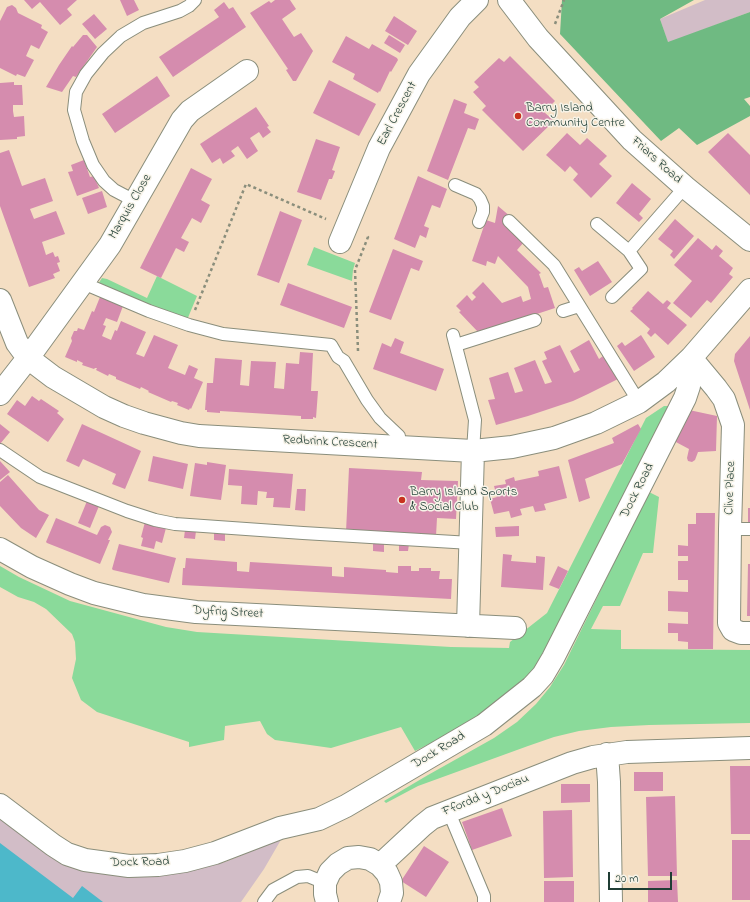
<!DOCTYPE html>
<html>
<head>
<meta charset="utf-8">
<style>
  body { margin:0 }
  #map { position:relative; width:750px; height:902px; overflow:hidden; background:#f4dec3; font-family:"Indie Flower",sans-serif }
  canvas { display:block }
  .scale { position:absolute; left:608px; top:872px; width:64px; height:18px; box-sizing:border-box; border:2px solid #1f3d34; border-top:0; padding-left:5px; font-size:12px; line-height:14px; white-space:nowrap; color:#1f3d34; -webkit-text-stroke:3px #f7f3e8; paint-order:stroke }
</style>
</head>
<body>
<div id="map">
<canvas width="750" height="902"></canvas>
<div class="scale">20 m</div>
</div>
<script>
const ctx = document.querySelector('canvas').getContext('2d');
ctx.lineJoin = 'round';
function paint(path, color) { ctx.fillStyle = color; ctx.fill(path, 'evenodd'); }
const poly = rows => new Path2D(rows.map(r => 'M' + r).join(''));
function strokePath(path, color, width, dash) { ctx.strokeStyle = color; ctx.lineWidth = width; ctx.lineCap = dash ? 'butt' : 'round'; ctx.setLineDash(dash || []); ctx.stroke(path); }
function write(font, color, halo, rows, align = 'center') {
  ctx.font = font + ' "Indie Flower",sans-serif'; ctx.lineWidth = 3; ctx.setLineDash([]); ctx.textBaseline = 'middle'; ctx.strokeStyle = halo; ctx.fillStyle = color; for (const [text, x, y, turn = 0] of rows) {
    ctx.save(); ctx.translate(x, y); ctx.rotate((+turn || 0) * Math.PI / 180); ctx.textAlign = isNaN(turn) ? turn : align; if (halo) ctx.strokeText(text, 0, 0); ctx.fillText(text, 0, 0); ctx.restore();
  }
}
paint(poly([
  [705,0,750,0,750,12,668,43,660,19],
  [0,815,55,856,201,868,225,862,245,854,261,845,282,838,264,869,241,902,0,902]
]), '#d2bdc7');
paint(poly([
  [314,247,355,263,353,270,352,281,307,265],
  [157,276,197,296,187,320,98,284,102,278,107,279,147,298],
  [664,406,669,406,555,641,524,684,473,722,415,751,401,727,331,748,275,740,267,734,260,721,225,726,224,740,189,747,189,742,97,712,81,700,72,678,76,659,75,642,72,634,46,609,34,602,18,597,0,587,0,566,19,577,70,601,166,627,197,632,451,647,509,648,510,642,547,613,646,418],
  [649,492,659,497,653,553,643,553,620,606,603,606,591,629,621,630,621,649,750,650,750,723,649,725,611,727,579,731,554,737,528,746,418,786,386,803,384,801,428,775,494,738,517,722,536,704,550,687,564,665]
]), '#8ada9a');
paint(poly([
  [562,0,694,0,660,19,668,42,750,12,750,97,744,99,750,106,750,116,697,145,679,128,661,141,560,34]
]), '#6fba82');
paint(poly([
  [0,843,73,898,82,886,103,902,0,902]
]), '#4db8ca');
paint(poly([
  [24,0,77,0,67,9,72,15,60,25,40,2,32,9],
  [120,0,134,0,139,10,127,16],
  [275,0,290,0,296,9,282,19,294,37,301,33,313,51,296,81,293,81,286,70,288,69,250,13,269,1,271,3],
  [224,2,229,9,233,7,246,27,173,77,159,57,219,17,214,10],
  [12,5,16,8,18,13,42,25,41,28,48,32,39,49,31,45,26,56,34,60,25,77,17,74,16,76,0,68,0,21,7,7],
  [94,14,107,29,95,39,82,24],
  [394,16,417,31,408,45,385,31],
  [83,35,87,35,97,47,76,77,73,76,62,92,46,87,59,65,72,46,73,47],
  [389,35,405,45,400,53,384,43],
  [346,36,369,49,372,44,397,58,398,60,391,72,390,71,380,92,379,91,378,93,353,79,355,74,332,62],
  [510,56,555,101,544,112,554,121,523,151,482,110,486,106,473,92,479,87,474,82,499,58,504,62],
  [157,76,170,96,115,133,102,114],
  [329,80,376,104,359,136,313,113],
  [14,82,14,85,22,85,23,105,13,105,13,111,14,117,24,116,25,136,17,137,17,139,0,140,0,83],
  [454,99,467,104,464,113,479,119,475,130,468,128,448,180,427,171],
  [256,107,269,126,267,127,271,132,263,138,259,132,250,138,258,151,247,159,238,146,231,151,235,156,223,164,220,158,212,163,200,144],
  [567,133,580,145,587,138,607,156,599,164,612,176,591,198,573,180,578,174,570,166,565,172,546,155],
  [728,133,750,155,750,195,708,152],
  [316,139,340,147,332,170,335,171,332,179,329,179,321,200,297,192],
  [9,150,22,186,45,178,53,201,30,209,34,219,56,211,65,234,42,242,46,255,53,252,55,257,58,256,60,262,57,263,60,271,53,274,55,278,29,287,0,206,0,153],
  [84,160,90,177,94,176,99,188,77,196,68,172,73,171,71,165],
  [191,168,212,179,201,200,210,205,201,223,192,218,181,238,189,242,184,252,176,248,161,278,140,268],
  [418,176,447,189,440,208,432,205,424,226,429,228,426,238,420,235,415,248,394,239],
  [632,183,651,199,639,214,643,218,639,222,616,203],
  [102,191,107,207,88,214,82,198],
  [498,206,511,217,524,242,517,250,541,273,539,274,544,288,548,287,555,308,479,333,459,312,461,311,456,306,467,295,472,301,476,297,472,293,483,282,502,303,521,296,523,302,531,299,528,287,498,256,495,264,487,261,486,266,472,261,486,220,495,223],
  [280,211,302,220,279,283,257,275],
  [675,219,694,236,674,259,670,255,673,251,658,239],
  [698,238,712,250,716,245,723,251,719,256,733,268,729,274,733,277,711,303,707,300,691,318,673,303,692,281,674,265],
  [393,249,423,261,419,271,411,268,391,320,369,312],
  [598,261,612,282,590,296,574,270,579,267,582,271],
  [288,283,352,307,344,328,280,305],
  [648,291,663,304,667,300,671,303,667,308,687,325,668,345,655,333,651,337,647,333,650,329,630,311,633,309,632,308],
  [100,297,123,306,117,322,106,318,103,325,106,326,102,336,111,340,115,330,117,331,121,321,146,332,136,354,144,357,154,335,178,345,168,368,185,375,189,365,198,369,194,378,203,382,191,409,190,408,189,410,177,405,178,403,172,401,171,402,148,392,149,391,141,387,140,389,116,379,116,377,109,374,108,376,96,370,97,368,95,368,94,369,82,365,83,363,77,360,77,362,65,357,72,341,71,338,74,331,77,331,78,328,84,330,92,311,94,312],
  [641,335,655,357,634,371,617,346,622,342,625,346],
  [750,336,750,410,734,361,735,354],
  [395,338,404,342,400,353,444,369,436,391,373,369,382,343,391,347],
  [589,340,599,359,603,356,618,379,588,394,573,401,528,416,496,425,488,400,495,399,489,378,508,372,515,393,523,391,514,368,535,360,545,384,549,383,552,382,542,361,547,359,544,352,560,345,574,373,580,370,570,351],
  [300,352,313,353,311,391,318,391,316,418,313,417,313,419,301,419,301,416,220,411,220,413,207,412,207,410,205,410,207,383,213,383,215,358,242,360,240,385,249,386,251,361,276,362,274,388,284,389,286,363,299,364],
  [32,396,39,401,41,399,59,411,57,413,64,419,48,442,7,414,17,400,25,406],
  [689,410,717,416,716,451,698,452,695,460,692,462,688,461,687,458,689,449,674,441],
  [0,424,10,432,0,444],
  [82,424,141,451,125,489,112,484,116,474,83,459,79,467,66,461],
  [638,424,641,429,622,464,585,479,590,498,579,502,568,460,614,443,612,438],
  [153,456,188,464,183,489,148,481],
  [0,461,10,472,0,480],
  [207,462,226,465,221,500,190,496,195,463,207,465],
  [559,466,567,498,544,504,546,510,535,512,533,506,520,509,522,515,511,518,509,511,494,514,490,499,497,497,494,486,506,484,505,480,514,477,515,481,539,476,538,471],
  [349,468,422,472,421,480,458,481,456,519,437,518,436,536,346,532],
  [229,469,293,474,290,508,273,507,274,498,266,498,267,492,258,491,257,505,241,504,242,486,228,485],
  [8,475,39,510,49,515,36,538,21,528,0,506,0,482],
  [297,489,306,489,305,511,295,510],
  [87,501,99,506,90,528,78,523],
  [748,508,750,508,750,522,748,522],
  [696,513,715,513,713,649,688,649,688,642,678,641,678,633,668,633,668,623,688,624,688,612,668,611,668,591,688,592,688,580,678,580,678,561,688,561,688,556,678,556,678,545,688,546,688,524,696,524],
  [56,518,97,535,101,527,105,525,110,527,112,532,108,540,110,540,100,564,47,543,46,542],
  [145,522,166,528,162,543,156,541,154,549,141,546,143,538,141,537],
  [519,526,519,536,496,537,495,527],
  [185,530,196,531,195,539,184,538],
  [214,532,225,533,225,541,214,540],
  [373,543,384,543,384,552,373,551],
  [119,544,176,558,169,583,113,570,112,569],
  [399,544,409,544,408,551,399,551],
  [503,554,512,555,511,561,536,563,536,556,545,557,543,590,501,587],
  [186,558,237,562,237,571,249,572,250,562,332,567,332,576,344,577,344,567,386,570,386,572,398,573,398,566,411,566,411,571,419,571,419,568,431,568,431,571,440,571,439,579,452,579,451,599,182,585,183,568,185,568],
  [748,564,750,564,750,616,747,616],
  [558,566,568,571,559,589,549,585],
  [730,766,750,766,750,834,731,834],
  [634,772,663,772,663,791,634,791],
  [561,784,590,784,590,802,561,803],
  [675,796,677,876,648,876,646,797],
  [502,808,512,836,472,850,462,822],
  [572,810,573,877,544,878,543,811],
  [732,840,750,840,750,900,732,900],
  [424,846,449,862,426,897,401,881],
  [677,880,678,902,648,902,648,881],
  [544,881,574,881,574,902,544,902]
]), '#d58cae');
const service = poly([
  [455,185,476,194,480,199,483,206,483,212,479,222],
  [135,201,114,190,104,181,93,165,83,141,74,110,76,92,86,74,103,53,121,36,143,23,180,11,189,6,195,0],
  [509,221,554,265,639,402],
  [597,224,629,251],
  [83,283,149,311,189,325,223,334,331,345,338,357,344,361,367,400,380,418,399,436,399,446],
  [612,297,641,269,629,251,685,187],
  [563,311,579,306],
  [453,335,475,420,473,451],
  [456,345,535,320],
  [0,450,40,477,127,511,155,520,175,524,303,533,471,543],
  [730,529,750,529],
  [448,810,484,896,484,902],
  [264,902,273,890,297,877,308,876,325,883]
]);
const minor = poly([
  [509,0,538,38,632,140,685,187,750,240],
  [340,242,379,148,419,74,460,17,477,0],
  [0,300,17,343,28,358,53,377,104,407,124,416,144,423,181,433,199,436,473,451,512,447,554,438,596,423,639,402,666,382,691,358,750,290],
  [691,358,716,388,724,399,733,425,730,529,729,623,733,630,741,633,750,633],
  [0,394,28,358,110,245,182,120,190,111,247,71],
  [0,549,32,567,70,584,94,593,143,605,196,612,515,628],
  [468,626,473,451],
  [607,754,609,782,611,902],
  [0,805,53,845,67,854,85,860,129,866,158,865,185,861,215,853,280,828,319,819,346,806,484,725,532,687,543,675,553,658,685,398,689,386,691,358],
  [380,865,422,826,432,818,572,763,593,757,627,752,750,748],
  [327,902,325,894,325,883,330,872,338,864,348,858,359,857,370,859,380,865,387,873,391,882,392,893,389,902]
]);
strokePath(service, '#8a8e7c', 14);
strokePath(minor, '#8a8e7c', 24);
strokePath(poly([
  [555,24,564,0],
  [195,310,246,184,326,219],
  [358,351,355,270,368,237,366,236]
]), '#8a8e7c', 2.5, [3, 3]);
strokePath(service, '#fff', 12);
strokePath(minor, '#fff', 22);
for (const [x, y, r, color] of [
  [518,116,4,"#c8321e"],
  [402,500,4,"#c8321e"]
]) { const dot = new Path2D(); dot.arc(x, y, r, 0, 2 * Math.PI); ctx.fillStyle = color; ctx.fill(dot); strokePath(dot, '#f7f3e8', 1.5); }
write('13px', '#1f3d34', '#f7f3e8', [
  ["Barry Island",526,109],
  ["Community Centre",526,124],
  ["Barry Island Sports",410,493],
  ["& Social Club",410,508]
], 'left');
write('13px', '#1f3d34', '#f7f3e8', [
  ["Earl Crescent",398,114,-62],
  ["Friars Road",656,161,42],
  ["Marquis Close",131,207,-60],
  ["Redbrink Crescent",330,443,3],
  ["Clive Place",731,488,-88],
  ["Dock Road",638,491,-63],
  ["Dyfrig Street",228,613,3],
  ["Dock Road",439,751,-31],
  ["Ffordd y Dociau",486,796,-22],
  ["Dock Road",140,863,-1]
]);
</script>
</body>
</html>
